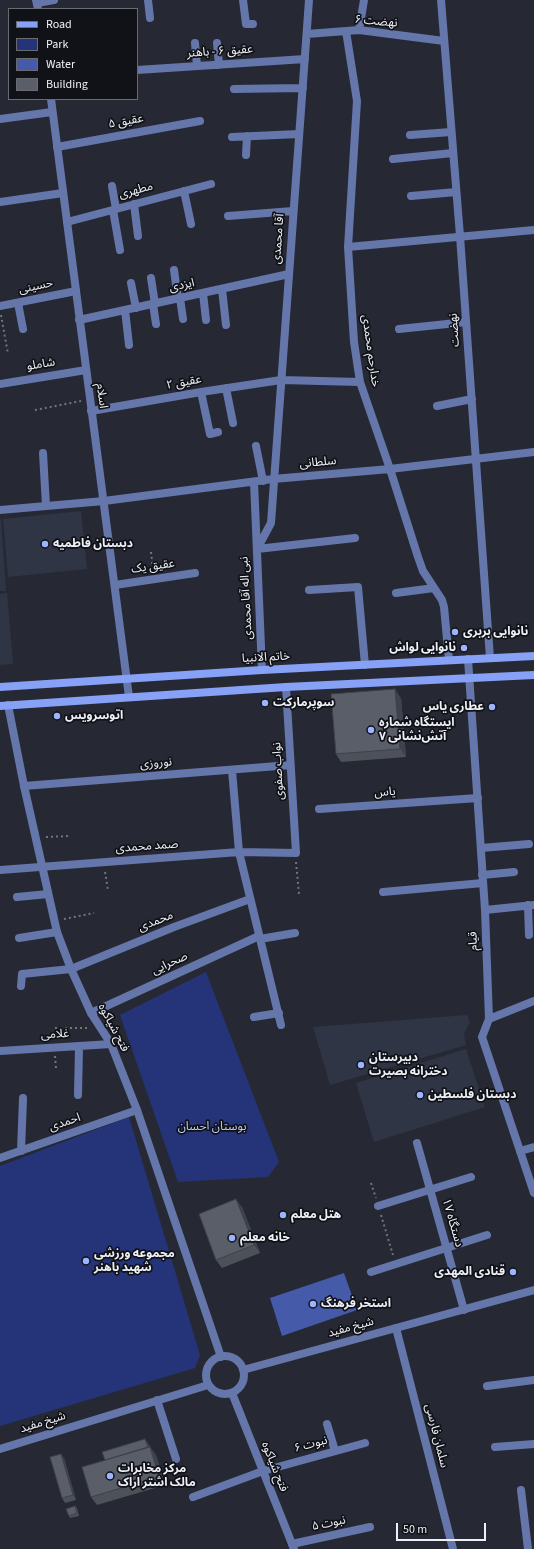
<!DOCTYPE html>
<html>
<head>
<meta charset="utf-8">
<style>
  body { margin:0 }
  #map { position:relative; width:534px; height:1549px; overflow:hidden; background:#262934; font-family:"Source Sans 3",sans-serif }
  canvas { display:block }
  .legend { position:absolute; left:8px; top:8px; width:130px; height:92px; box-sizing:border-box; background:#101217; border:1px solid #696b71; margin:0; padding:5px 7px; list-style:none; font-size:12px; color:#eef0f7 }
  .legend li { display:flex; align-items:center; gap:8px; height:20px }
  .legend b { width:20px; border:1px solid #696b71 }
  .scale { position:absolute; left:396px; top:1523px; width:90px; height:18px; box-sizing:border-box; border:2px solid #eef0f7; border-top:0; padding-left:5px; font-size:12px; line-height:14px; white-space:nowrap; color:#eef0f7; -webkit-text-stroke:3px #101217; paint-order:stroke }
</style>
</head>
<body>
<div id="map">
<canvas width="534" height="1549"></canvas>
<ul class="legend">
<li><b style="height:5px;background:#86a1f6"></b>Road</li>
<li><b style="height:11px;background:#253479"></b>Park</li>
<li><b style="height:11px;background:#455aa9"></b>Water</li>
<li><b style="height:11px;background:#595e69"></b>Building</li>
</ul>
<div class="scale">50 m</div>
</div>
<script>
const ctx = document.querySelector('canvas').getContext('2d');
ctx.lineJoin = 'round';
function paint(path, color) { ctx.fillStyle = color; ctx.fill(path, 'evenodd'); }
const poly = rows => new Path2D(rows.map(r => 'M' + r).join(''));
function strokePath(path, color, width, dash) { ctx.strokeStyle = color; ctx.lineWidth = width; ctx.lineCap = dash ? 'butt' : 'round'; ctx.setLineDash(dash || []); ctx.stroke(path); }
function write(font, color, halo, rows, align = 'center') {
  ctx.font = font + ' "Source Sans 3","Noto Sans Arabic",sans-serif'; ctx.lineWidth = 3.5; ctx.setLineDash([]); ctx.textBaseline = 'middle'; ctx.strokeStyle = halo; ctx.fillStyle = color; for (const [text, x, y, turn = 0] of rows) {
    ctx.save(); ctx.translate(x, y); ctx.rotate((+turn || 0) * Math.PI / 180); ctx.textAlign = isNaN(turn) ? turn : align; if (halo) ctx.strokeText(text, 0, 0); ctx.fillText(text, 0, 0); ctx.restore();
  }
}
paint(poly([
  [81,511,87,569,8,577,3,519],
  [0,519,1,519,6,591,0,591],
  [7,593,13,664,0,665,0,594],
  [467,1015,470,1022,464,1034,466,1045,330,1085,313,1027],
  [466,1049,485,1107,374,1142,356,1083]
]), '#2f3544');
paint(poly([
  [206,972,279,1162,268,1177,178,1182,120,1015],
  [129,1117,200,1355,195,1368,0,1426,0,1166]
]), '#253479');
paint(poly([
  [344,1273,357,1310,282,1336,270,1298]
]), '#455aa9');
strokePath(poly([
  [1,315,8,354],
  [35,410,81,401],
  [151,552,153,570],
  [46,837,71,836],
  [296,862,299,894],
  [105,872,108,890],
  [64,919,94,913],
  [55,1028,89,1028],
  [55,1056,56,1068],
  [371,1183,376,1198],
  [381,1215,393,1255]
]), '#72757f', 2, [2, 3]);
strokePath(poly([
  [148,0,150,18],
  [243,0,246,24,253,24],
  [441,0,460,236,490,658],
  [37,3,54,0],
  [359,30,364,0],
  [346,31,357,101,348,247,354,342,360,382,390,469,418,557,423,571,442,600,444,607,449,660],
  [307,34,359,30,444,41],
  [195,43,197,66],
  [217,43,219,65],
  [137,70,305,59],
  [234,89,303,88],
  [0,119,52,112],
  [410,135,451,132],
  [232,137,299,134],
  [57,147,200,121],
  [246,155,247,136],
  [393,159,453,153],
  [112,186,116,209],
  [184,191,191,224],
  [411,196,456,192],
  [0,202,63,193],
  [134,204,138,236],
  [113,210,120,250],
  [228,216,293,211],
  [67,222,211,184],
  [348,247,534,230],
  [174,270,178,299],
  [151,278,155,304],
  [131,283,136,308],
  [222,289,226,325],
  [203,293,206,320],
  [180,298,183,319],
  [18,303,23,329],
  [153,304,156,324],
  [0,306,76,291],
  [125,310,129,345],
  [79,320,289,274],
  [399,329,466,322],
  [0,384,86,370],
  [226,388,233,423],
  [201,392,210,434,218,432],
  [437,406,472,399],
  [91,411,201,392,281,380,360,382],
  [256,446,263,481],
  [43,453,46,506],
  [254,482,262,670],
  [0,510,104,501,273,479,390,469,534,452],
  [257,549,271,523,309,0],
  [257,549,355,538],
  [115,585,195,573],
  [309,590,358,587,365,665],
  [396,593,434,588],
  [232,770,239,852,281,1025],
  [24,786,290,765],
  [319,809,478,798],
  [481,848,529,844],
  [0,870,239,852,296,853,286,687],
  [482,875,514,872],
  [383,892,483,883],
  [17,897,48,894],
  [528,905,529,935],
  [485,910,534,905],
  [19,938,57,932],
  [260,939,295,933],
  [21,986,22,974,71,969,174,927,250,899],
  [91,1013,259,936],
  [254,1017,279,1013],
  [0,1051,111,1044],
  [78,1095,79,1046],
  [417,1143,464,1310],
  [21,1151,23,1098],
  [520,1151,534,1147],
  [0,1158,137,1110],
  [378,1206,471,1177],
  [371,1272,487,1235],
  [396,1328,453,1549],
  [487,1386,534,1380],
  [157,1400,176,1459],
  [327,1424,335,1451],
  [495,1447,534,1444],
  [521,1490,528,1549],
  [193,1497,263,1471,365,1443],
  [292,1544,370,1527]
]), '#6576ab', 8);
strokePath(poly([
  [36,0,38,9],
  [51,99,129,697],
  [468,659,485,910,489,1019,482,1037,534,1193],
  [8,705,24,786,57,932,71,969,91,1013,111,1044,137,1110,221,1357],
  [489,1019,534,1001],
  '206 1375a19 19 0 1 1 38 0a19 19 0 1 1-38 0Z',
  [243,1370,534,1290],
  [232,1393,294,1549],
  [0,1449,208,1385]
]), '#6576ab', 8);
strokePath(poly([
  [0,687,262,670,534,656],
  [0,706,286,687,534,675]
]), '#86a1f6', 8);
paint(poly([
  [401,698,406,757,341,762,336,754],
  [242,1207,260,1253,222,1268,216,1260],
  [148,1443,150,1447,156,1455,165,1485,97,1505,91,1497,105,1460],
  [64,1458,76,1500,65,1503,62,1498],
  [75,1506,77,1508,79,1516,70,1518,69,1516]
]), '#4d515a');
paint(poly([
  [395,689,401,698,406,757,400,749],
  [236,1199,242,1207,260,1253,254,1245],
  [145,1439,148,1443,152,1456,149,1452],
  [150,1447,156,1455,165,1485,159,1477],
  [61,1454,64,1458,76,1500,73,1495]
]), '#3e424a');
const building = poly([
  [395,689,400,749,336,754,331,694,395,689],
  [236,1199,254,1245,216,1260,199,1214,236,1199],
  [145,1439,148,1447,105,1460,102,1452,145,1439],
  [150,1447,159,1477,91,1497,82,1467,150,1447],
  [61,1454,73,1495,62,1498,50,1457,61,1454],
  [75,1506,77,1513,69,1516,66,1509,75,1506]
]);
paint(building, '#595e69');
strokePath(building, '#3e424a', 1);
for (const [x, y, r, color] of [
  [45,544,4,"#9cb4fd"],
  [455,632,4,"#9cb4fd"],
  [464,648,4,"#9cb4fd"],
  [265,703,4,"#9cb4fd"],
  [492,707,4,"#9cb4fd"],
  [57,716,4,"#9cb4fd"],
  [371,730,4,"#9cb4fd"],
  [361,1065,4,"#9cb4fd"],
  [420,1095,4,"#9cb4fd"],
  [283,1215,4,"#9cb4fd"],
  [232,1238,4,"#9cb4fd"],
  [86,1261,4,"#9cb4fd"],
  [513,1272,4,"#9cb4fd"],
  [313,1304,4,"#9cb4fd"],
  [110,1476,4,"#9cb4fd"]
]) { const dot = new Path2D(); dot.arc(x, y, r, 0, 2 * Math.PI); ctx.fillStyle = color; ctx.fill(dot); strokePath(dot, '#101217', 1.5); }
write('12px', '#eef0f7', '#101217', [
  ["نهضت ۶",376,22,5],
  ["عقیق ۶ - باهنر",220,52,-4],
  ["عقیق ۵",126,122,-10],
  ["مطهری",136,191,-15],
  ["آقا محمدی",279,239,-86],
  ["ایزدی",182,286,-12],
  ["حسینی",36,287,-11],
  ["نهضت",455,330,-94],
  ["خدارحم محمدی",370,351,82],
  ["شاملو",41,365,-9],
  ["عقیق ۲",184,383,-10],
  ["اسلام",101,396,82],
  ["سلطانی",318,463,-5],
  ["عقیق یک",153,567,-8],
  ["نبی اله آقا محمدی",247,598,-93],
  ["خاتم الانبیا",266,658,-3],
  ["نوروزی",156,764,-5],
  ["نواب صفوی",279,771,-93],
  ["یاس",385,793,-4],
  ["صمد محمدی",147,847,-4],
  ["محمدی",156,922,-22],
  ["قیام",474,941,-92],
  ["صحرایی",170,964,-25],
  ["فتح شیاکوه",113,1028,62],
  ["غلامی",55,1035,-3],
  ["احمدی",65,1123,-19],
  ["۱۷ دستگاه",452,1223,74],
  ["شیخ مفید",351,1328,-15],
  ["شیخ مفید",43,1423,-17],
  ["سلمان فارسی",436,1436,76],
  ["نبوت ۶",311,1445,-15],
  ["فتح شیاکوه",274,1467,68],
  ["نبوت ۵",329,1524,-12]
]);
write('bold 12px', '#eef0f7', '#101217', [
  ["دبستان فاطمیه",53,544],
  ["نانوایی بربری",463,632],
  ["نانوایی لواش",456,648,"right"],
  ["سوپرمارکت",273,703],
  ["عطاری یاس",484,707,"right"],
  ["اتوسرویس",65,716],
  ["ایستگاه شماره",379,723],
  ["۷ آتش‌نشانی",379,737],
  ["دبیرستان",369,1058],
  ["دخترانه بصیرت",369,1072],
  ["دبستان فلسطین",428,1095],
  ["هتل معلم",291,1215],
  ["خانه معلم",240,1238],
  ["مجموعه ورزشی",94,1254],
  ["شهید باهنر",94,1268],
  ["قنادی المهدی",505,1272,"right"],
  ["استخر فرهنگ",321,1304],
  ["مرکز مخابرات",118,1469],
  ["مالک اشتر اراک",118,1483]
], 'left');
write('12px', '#bcccf7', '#101217', [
  ["بوستان احسان",212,1127]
]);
</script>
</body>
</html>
